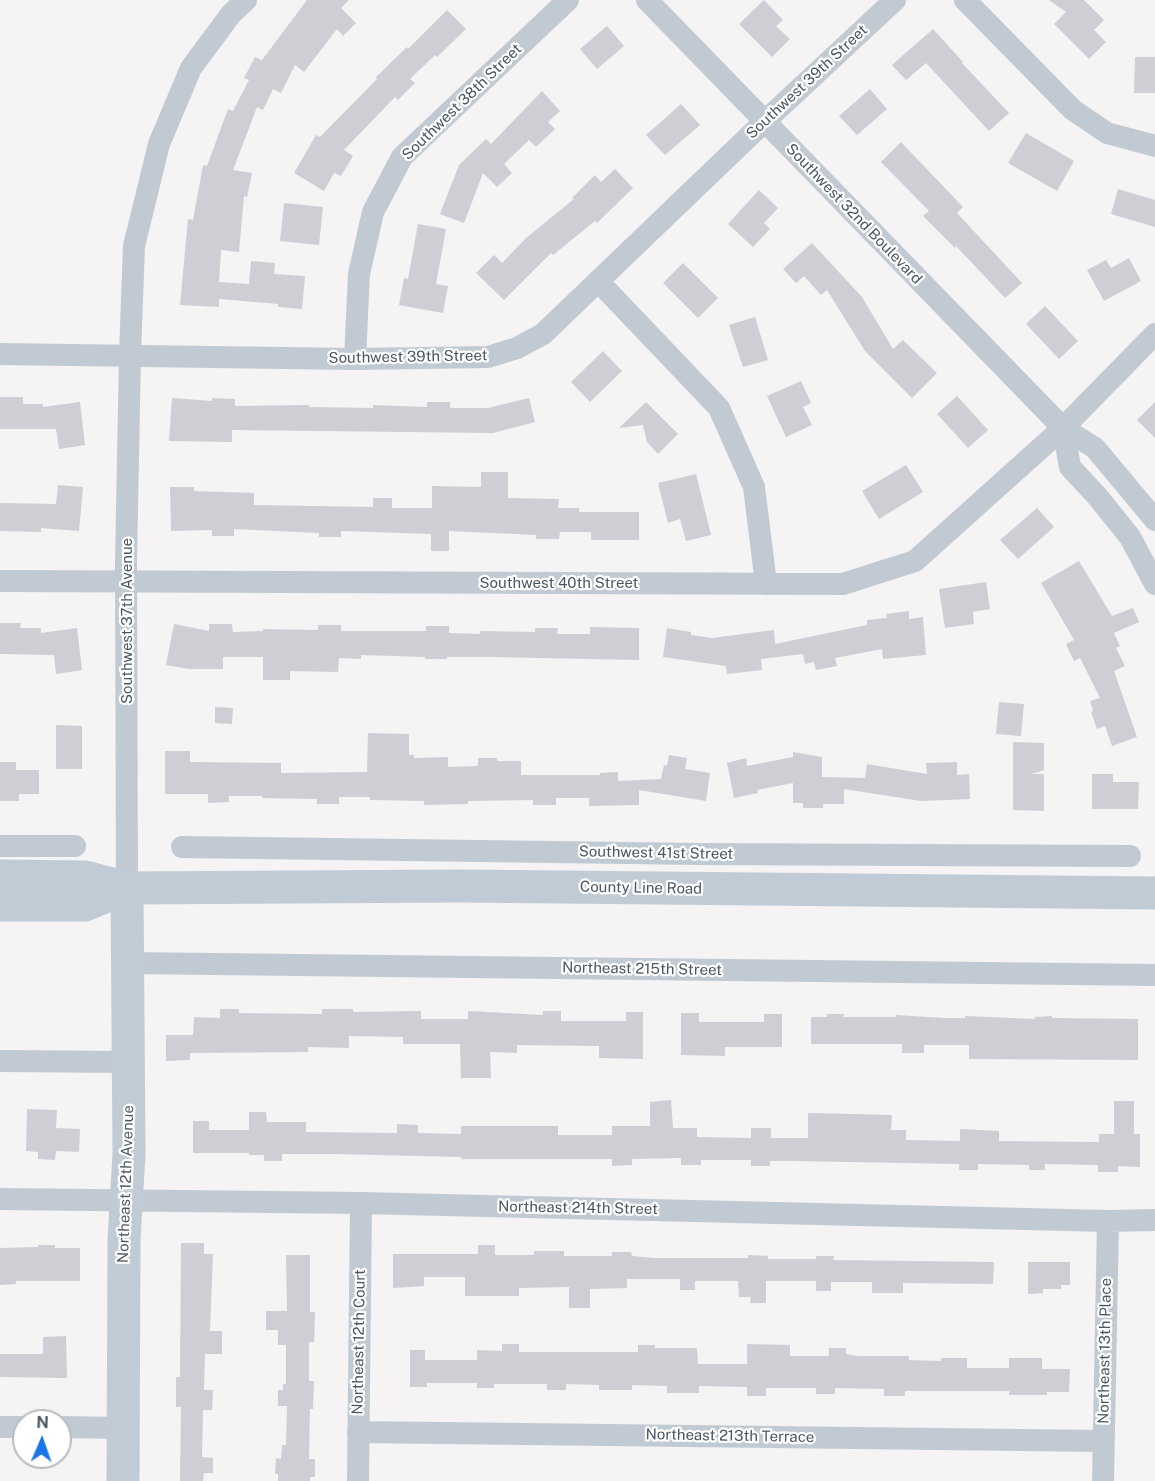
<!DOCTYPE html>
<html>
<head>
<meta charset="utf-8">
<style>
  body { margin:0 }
  #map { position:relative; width:1155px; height:1481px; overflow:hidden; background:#f5f3f3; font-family:"Public Sans",sans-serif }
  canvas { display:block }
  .north { position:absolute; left:12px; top:1409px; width:60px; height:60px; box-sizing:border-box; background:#fff; border:2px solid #b7bbc0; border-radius:50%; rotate:2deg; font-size:16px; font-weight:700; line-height:24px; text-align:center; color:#4a5661 }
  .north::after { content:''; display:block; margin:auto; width:21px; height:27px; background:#1a75e7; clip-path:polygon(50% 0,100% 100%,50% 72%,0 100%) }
</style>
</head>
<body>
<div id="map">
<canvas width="1155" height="1481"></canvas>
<div class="north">N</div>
</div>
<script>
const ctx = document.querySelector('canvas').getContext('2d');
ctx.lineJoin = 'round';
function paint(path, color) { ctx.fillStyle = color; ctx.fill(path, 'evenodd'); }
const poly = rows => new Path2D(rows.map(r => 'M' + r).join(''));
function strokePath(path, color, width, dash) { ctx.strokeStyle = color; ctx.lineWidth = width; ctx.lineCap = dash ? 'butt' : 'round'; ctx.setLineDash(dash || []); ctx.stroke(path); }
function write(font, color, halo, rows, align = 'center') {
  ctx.font = font + ' "Public Sans",sans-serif'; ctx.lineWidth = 4.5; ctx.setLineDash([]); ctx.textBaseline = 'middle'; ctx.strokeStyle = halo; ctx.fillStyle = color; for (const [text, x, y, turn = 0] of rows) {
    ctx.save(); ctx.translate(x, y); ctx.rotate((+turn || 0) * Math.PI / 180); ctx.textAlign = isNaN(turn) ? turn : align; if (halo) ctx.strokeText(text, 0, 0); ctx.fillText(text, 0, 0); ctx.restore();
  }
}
paint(poly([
  [307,0,349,0,341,8,356,23,343,36,337,29,304,72,295,65,281,93,273,89,263,110,257,107,233,170,252,173,247,197,244,196,239,252,221,250,219,282,249,284,251,261,275,263,274,274,305,276,302,309,278,307,278,304,219,299,219,307,180,305,188,219,193,220,203,165,207,166,228,109,233,111,249,80,244,78,255,57,262,60],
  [764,0,783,20,776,26,790,39,772,57,739,24],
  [1049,0,1084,0,1104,20,1094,30,1106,42,1089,59,1054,24,1066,12],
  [447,10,466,29,437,57,435,55,410,79,415,83,398,100,395,97,344,150,353,156,341,176,334,173,324,191,294,173,316,135,320,137,377,79,376,77,407,47,408,49],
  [607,26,624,46,597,69,580,49],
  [933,29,963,62,962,63,1009,113,989,131,926,63,906,80,892,65],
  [1135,57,1155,57,1155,93,1134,93],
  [870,89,887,109,857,135,839,116],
  [542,91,560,111,548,122,555,129,536,147,529,140,504,164,512,173,497,187,483,173,464,223,440,214,459,165,486,139,491,144],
  [681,104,700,125,665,155,646,135],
  [1026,133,1074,161,1057,191,1008,163],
  [901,142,963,207,957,213,1022,283,1005,298,956,246,955,248,923,216,929,211,881,162],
  [615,169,633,188,597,223,595,221,553,255,551,253,504,300,476,273,494,255,502,263,526,238,574,199,572,198,595,175,601,182],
  [1118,189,1155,200,1155,227,1111,214],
  [759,190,778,208,764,223,770,229,753,247,728,224],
  [284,203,323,207,319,245,280,241],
  [418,224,446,229,436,284,448,286,443,313,399,305,404,278,408,279],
  [812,243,862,297,893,349,903,340,937,373,912,398,865,351,827,290,821,295,804,276,796,283,783,269],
  [1129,258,1141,281,1104,301,1087,270,1106,260,1111,268],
  [683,263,718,298,698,318,663,283],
  [1045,306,1078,341,1059,359,1026,324],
  [755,317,768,360,743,367,729,325],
  [603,351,622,371,590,402,571,382],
  [801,381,811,403,803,407,812,425,786,437,767,396],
  [957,396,988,430,968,448,937,414],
  [0,397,23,397,23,404,43,404,43,407,80,402,85,445,59,449,56,429,0,429],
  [172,398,212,401,212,398,235,399,235,406,309,405,309,407,373,408,373,405,427,407,427,402,450,402,450,408,488,408,529,398,535,422,493,433,232,430,232,442,169,441],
  [646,402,678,434,658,454,647,442,643,425,619,428],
  [1155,402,1155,438,1137,420],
  [906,465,923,492,879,519,862,491],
  [481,472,508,472,508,498,559,499,558,508,579,508,579,512,639,512,639,540,591,540,591,532,560,532,559,539,536,539,536,535,449,531,449,551,431,551,431,534,341,531,341,537,319,537,319,533,234,529,234,536,212,536,212,530,171,531,170,487,194,487,194,491,254,493,254,505,373,507,373,498,392,498,392,508,432,508,432,486,481,487],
  [696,474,711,535,686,541,680,519,668,523,658,483],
  [58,485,83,487,79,531,41,528,41,532,0,531,0,503,56,504],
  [1037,508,1054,527,1018,559,1000,540],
  [1079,561,1112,616,1133,608,1139,622,1114,633,1120,646,1116,648,1125,666,1114,671,1137,737,1112,746,1105,726,1097,729,1091,712,1093,711,1090,701,1100,698,1080,658,1074,661,1066,644,1074,640,1041,583],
  [986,582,990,609,973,612,974,624,945,628,939,589],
  [909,611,909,619,923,617,926,655,883,659,882,649,835,658,837,666,816,670,814,662,805,664,803,654,761,659,762,670,727,674,726,666,663,657,667,628,691,632,691,635,712,638,774,630,775,644,867,625,867,620,887,618,886,614],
  [0,623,21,623,20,628,41,628,41,633,77,628,82,670,56,674,54,655,0,654],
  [174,624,209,631,209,624,232,624,233,632,263,631,263,629,318,630,318,625,341,625,341,631,426,631,426,626,449,626,449,633,480,634,480,631,535,632,535,628,558,628,557,634,590,634,590,627,639,628,639,660,491,657,447,657,447,659,425,659,425,657,361,655,361,659,339,658,338,672,290,671,290,680,263,680,263,657,223,657,223,669,189,669,166,665],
  [999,702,1024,704,1021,736,996,734],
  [215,707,233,708,232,724,215,723],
  [56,725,82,726,82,769,56,769],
  [368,733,409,734,409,755,414,755,414,758,448,757,448,767,478,766,478,758,497,758,497,761,521,761,521,775,600,775,600,773,618,772,618,781,661,779,664,765,667,766,669,755,687,758,685,769,710,773,706,801,639,790,639,805,589,806,589,798,556,798,556,805,533,805,533,800,468,801,468,804,424,805,424,801,370,800,370,797,339,797,339,804,317,804,317,799,262,798,262,796,229,796,229,802,208,803,208,794,165,794,165,751,190,751,190,762,281,763,281,773,367,772],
  [1013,742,1044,743,1044,770,1032,774,1044,774,1044,811,1013,810],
  [793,752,822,757,822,777,865,778,867,764,927,774,926,763,957,762,957,775,969,774,970,799,921,801,844,789,844,804,823,804,823,808,803,808,803,803,793,803,793,783,757,790,758,793,734,798,727,763,746,758,747,766,793,757],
  [0,762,16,762,16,770,39,770,39,794,19,794,19,801,0,801],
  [1092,774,1113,774,1113,782,1139,782,1138,809,1092,809],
  [220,1009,239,1009,239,1013,322,1014,322,1009,353,1009,353,1012,421,1011,421,1019,468,1019,468,1011,543,1015,543,1011,561,1011,561,1021,626,1021,626,1012,643,1012,643,1059,599,1058,599,1046,517,1045,517,1053,490,1052,491,1078,461,1078,460,1044,403,1044,403,1037,349,1036,349,1048,308,1047,308,1052,190,1053,190,1060,166,1061,166,1035,193,1035,194,1017,220,1018],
  [681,1013,699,1013,699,1022,764,1022,764,1014,782,1014,782,1047,725,1047,725,1056,681,1055],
  [827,1014,844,1014,843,1017,896,1017,896,1015,944,1018,965,1018,965,1016,1035,1019,1035,1017,1052,1016,1052,1018,1138,1019,1138,1060,969,1059,969,1045,924,1045,924,1053,902,1053,902,1044,811,1044,811,1017,827,1017],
  [671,1100,673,1128,697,1128,697,1137,751,1138,751,1128,771,1128,771,1138,808,1138,808,1113,853,1114,892,1115,891,1130,906,1130,906,1140,960,1141,960,1129,999,1131,999,1141,1099,1142,1099,1134,1114,1134,1114,1101,1134,1101,1134,1134,1140,1134,1140,1167,1118,1166,1118,1172,1098,1172,1098,1165,1045,1164,1045,1170,1029,1170,1029,1165,978,1164,978,1170,959,1170,959,1164,793,1161,770,1161,770,1166,751,1166,751,1160,701,1160,701,1165,681,1165,681,1158,632,1159,632,1165,612,1166,612,1159,461,1159,461,1157,333,1154,282,1154,282,1161,264,1161,264,1155,249,1155,249,1153,193,1153,193,1121,209,1121,209,1130,249,1130,249,1112,266,1112,267,1122,306,1122,306,1132,397,1133,397,1124,418,1125,418,1133,461,1134,461,1126,558,1126,558,1135,612,1135,612,1126,650,1126,650,1102],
  [27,1109,57,1110,56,1128,80,1129,79,1152,56,1151,55,1160,38,1159,38,1152,26,1151],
  [181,1243,204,1243,204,1254,213,1254,210,1331,222,1331,222,1354,205,1354,204,1390,213,1390,212,1410,203,1410,202,1457,213,1458,213,1473,204,1473,203,1481,180,1481,181,1407,176,1407,176,1377,180,1377],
  [38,1245,55,1245,55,1248,80,1248,80,1281,16,1281,16,1284,0,1285,0,1248,38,1247],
  [478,1245,495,1245,495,1255,534,1255,534,1251,564,1251,564,1256,612,1256,612,1252,631,1252,632,1256,654,1258,748,1258,748,1255,768,1256,768,1259,816,1259,816,1256,834,1256,833,1260,994,1262,993,1284,903,1283,903,1293,872,1293,872,1282,831,1282,831,1291,816,1291,816,1281,766,1281,766,1303,750,1303,751,1297,739,1297,738,1281,695,1281,695,1290,680,1290,680,1279,627,1279,627,1288,590,1289,590,1308,569,1308,569,1287,519,1288,519,1296,465,1296,465,1277,424,1277,424,1286,393,1288,393,1254,478,1254],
  [286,1255,310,1255,310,1312,315,1312,314,1342,309,1342,309,1381,314,1381,313,1409,310,1409,309,1459,315,1459,315,1477,310,1477,310,1481,278,1481,278,1474,275,1474,276,1458,281,1459,282,1445,286,1445,287,1406,278,1406,278,1390,283,1390,283,1384,286,1384,286,1345,278,1345,278,1330,266,1330,266,1311,287,1311],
  [1028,1262,1070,1262,1070,1285,1061,1285,1061,1289,1043,1289,1043,1293,1028,1294],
  [66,1336,67,1378,0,1377,0,1354,43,1354,43,1337],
  [502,1344,519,1344,519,1352,638,1352,638,1345,655,1345,655,1348,697,1348,698,1364,747,1364,747,1344,790,1345,790,1356,829,1356,829,1348,846,1348,846,1354,858,1356,909,1356,909,1360,941,1361,941,1358,967,1358,967,1368,1009,1368,1009,1358,1042,1358,1042,1369,1070,1369,1069,1392,1047,1392,1047,1395,1009,1395,1009,1391,905,1391,905,1396,884,1396,884,1389,835,1388,835,1394,816,1394,816,1388,766,1388,766,1396,747,1396,747,1387,699,1386,699,1393,667,1393,667,1386,632,1385,632,1390,599,1390,599,1385,566,1384,566,1390,547,1390,547,1384,494,1384,494,1388,477,1388,477,1383,427,1383,427,1387,410,1387,410,1350,425,1350,425,1360,477,1360,477,1350,502,1351]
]), '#cdcfd5');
strokePath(poly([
  [647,0,1063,428,1095,448,1155,520],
  [965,0,1073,110,1107,133,1155,146],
  [598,281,719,408,754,487,766,584],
  [0,354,355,359,488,357,517,348,543,334,764,122,895,0],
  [355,359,359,274,373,212,402,157,568,0],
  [1063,428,1070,467,1097,496,1130,537,1155,584],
  [0,581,843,584,915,561,1063,428,1155,334],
  [0,846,75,846],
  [182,847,700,854,1130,856],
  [127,888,126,562,130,354,134,246,159,144,191,68,231,14,246,0],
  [128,963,1155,975],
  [0,1061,129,1062],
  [0,1199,361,1203,1108,1221,1155,1220],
  [0,1427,24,1427],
  [60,1427,123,1428],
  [358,1432,1103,1441],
  [358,1481,361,1203],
  [1103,1481,1108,1221]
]), '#c1cad2', 22);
strokePath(poly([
  [0,876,85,877,127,888,460,886,1155,893],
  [0,905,85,905,127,888],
  [123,1481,124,1240,129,1154,127,888]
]), '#c1cbd6', 33);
write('15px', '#4a5661', '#fff', [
  ["Southwest 39th Street",807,82,-43],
  ["Southwest 38th Street",462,102,-44],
  ["Southwest 32nd Boulevard",854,214,46],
  ["Southwest 39th Street",408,357,-1],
  ["Southwest 40th Street",559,583],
  ["Southwest 37th Avenue",127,621,-90],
  ["Southwest 41st Street",656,853,1],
  ["County Line Road",641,888,1],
  ["Northeast 215th Street",642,969,1],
  ["Northeast 12th Avenue",126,1184,-88],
  ["Northeast 214th Street",578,1208,1],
  ["Northeast 12th Court",359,1342,-89],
  ["Northeast 13th Place",1105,1351,-89],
  ["Northeast 213th Terrace",730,1436,1]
]);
</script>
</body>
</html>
